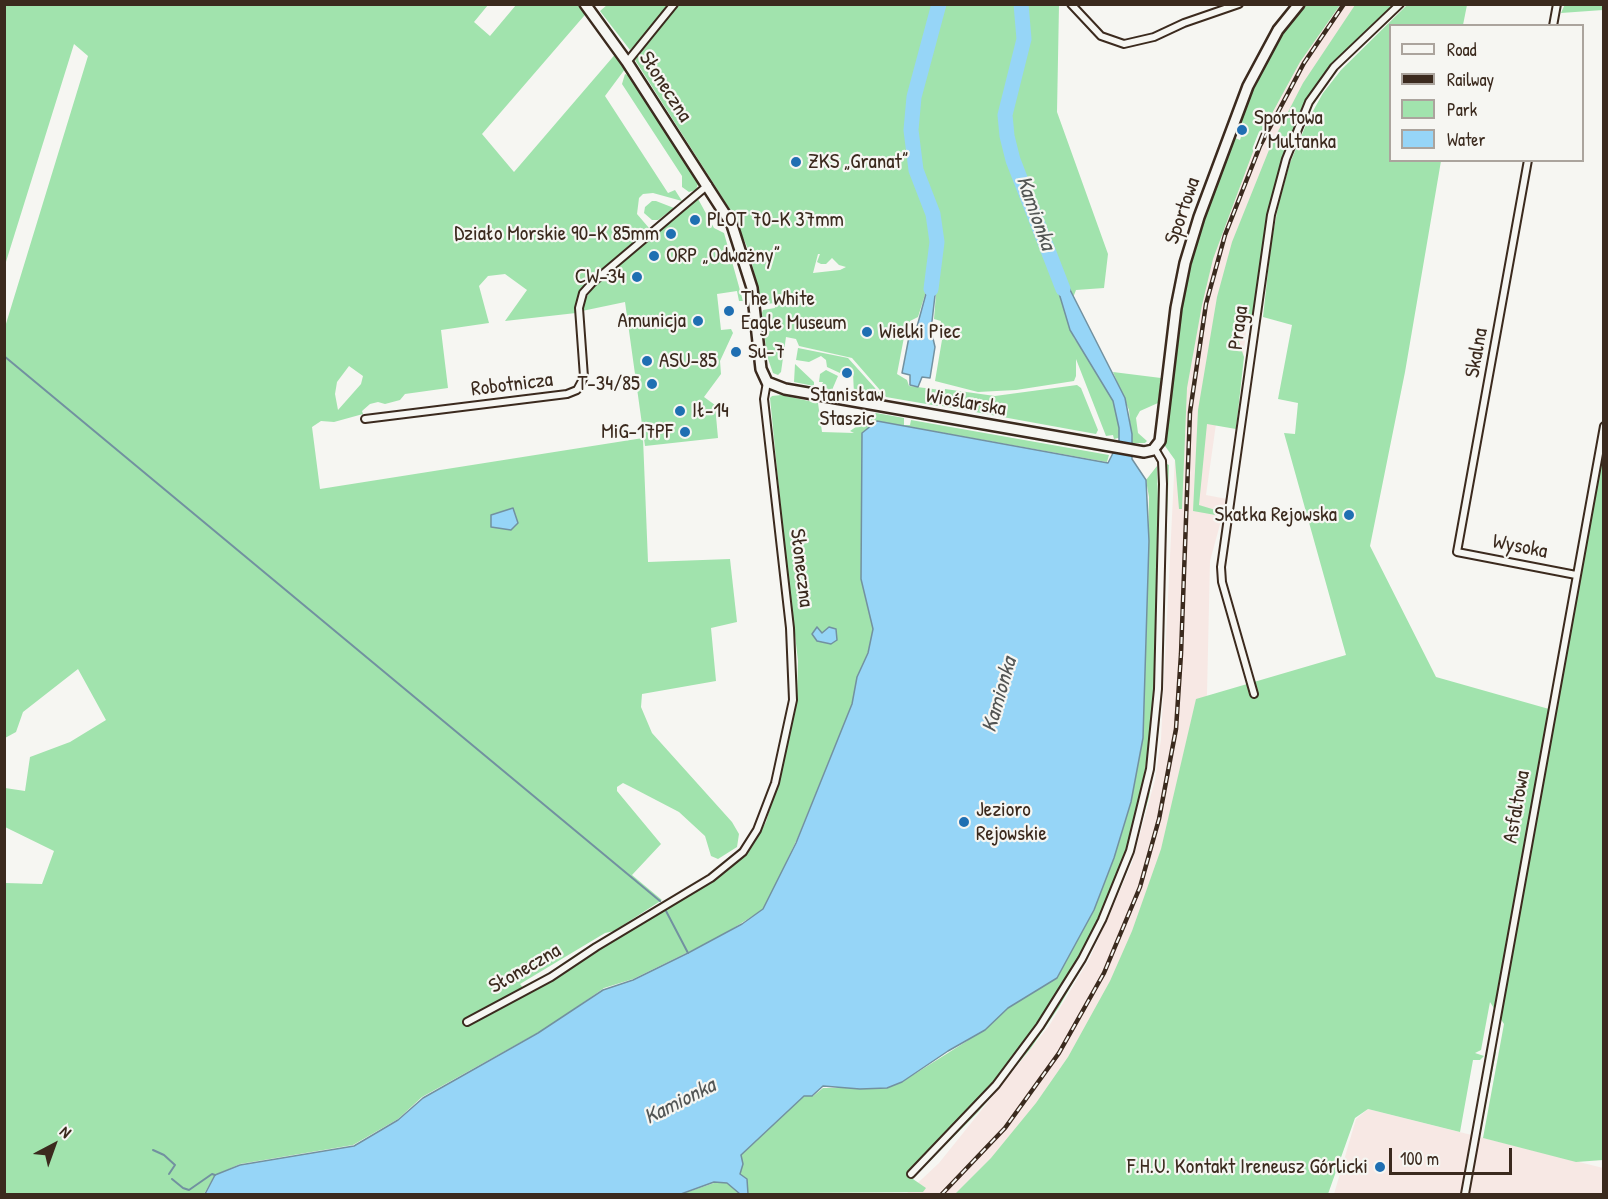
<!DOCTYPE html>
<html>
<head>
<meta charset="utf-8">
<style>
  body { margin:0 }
  #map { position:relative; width:1608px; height:1199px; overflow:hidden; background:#f6f6f2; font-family:"Patrick Hand",sans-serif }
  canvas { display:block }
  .frame { position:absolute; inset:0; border:6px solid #3b2a1e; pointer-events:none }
  .legend { position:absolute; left:1389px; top:24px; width:195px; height:138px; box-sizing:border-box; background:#f6f6f2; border:2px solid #aba49d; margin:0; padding:8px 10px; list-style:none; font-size:18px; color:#3b2a1e }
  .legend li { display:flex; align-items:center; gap:12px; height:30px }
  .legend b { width:30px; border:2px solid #aba49d }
  .north { position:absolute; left:24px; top:1115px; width:60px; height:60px; -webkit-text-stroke:4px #f6f6f2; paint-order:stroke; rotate:41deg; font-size:16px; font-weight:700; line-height:24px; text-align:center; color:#3b2a1e }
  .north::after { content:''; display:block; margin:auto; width:21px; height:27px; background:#3b2a1e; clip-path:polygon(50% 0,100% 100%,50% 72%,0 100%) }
  .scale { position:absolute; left:1389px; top:1148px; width:123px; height:27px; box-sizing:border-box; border:3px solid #3b2a1e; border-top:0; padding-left:8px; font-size:18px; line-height:21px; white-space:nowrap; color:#3b2a1e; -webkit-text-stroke:4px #f6f6f2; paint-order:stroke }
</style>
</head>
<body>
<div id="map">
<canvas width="1608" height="1199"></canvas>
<div class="frame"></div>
<ul class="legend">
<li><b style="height:8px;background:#f6f6f2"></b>Road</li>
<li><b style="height:8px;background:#3b2a1e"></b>Railway</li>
<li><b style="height:16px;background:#a1e3ad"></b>Park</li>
<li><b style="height:16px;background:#96d5f7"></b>Water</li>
</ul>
<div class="north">N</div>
<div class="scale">100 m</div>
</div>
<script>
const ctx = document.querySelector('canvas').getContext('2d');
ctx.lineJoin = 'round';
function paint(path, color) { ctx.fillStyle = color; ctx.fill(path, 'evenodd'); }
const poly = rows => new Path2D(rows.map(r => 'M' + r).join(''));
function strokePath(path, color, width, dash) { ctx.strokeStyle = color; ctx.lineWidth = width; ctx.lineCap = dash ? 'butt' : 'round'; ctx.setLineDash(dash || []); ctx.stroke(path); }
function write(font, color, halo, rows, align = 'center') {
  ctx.font = font + ' "Patrick Hand",sans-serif'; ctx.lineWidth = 4.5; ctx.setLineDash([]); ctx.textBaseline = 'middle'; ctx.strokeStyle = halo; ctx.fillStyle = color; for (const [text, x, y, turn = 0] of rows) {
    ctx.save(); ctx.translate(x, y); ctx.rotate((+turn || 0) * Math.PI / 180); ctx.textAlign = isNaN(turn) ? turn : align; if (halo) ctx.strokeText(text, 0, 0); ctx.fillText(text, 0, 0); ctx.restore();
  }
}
paint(poly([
  [1322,5,1389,5,1306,93,1284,144,1254,264,1235,426,1216,424,1206,495,1227,499,1210,561,1207,694,1177,966,1014,1194,906,1194,939,1163,1049,1026,1090,958,1132,863,1155,780,1161,739,1177,415,1217,213],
  [1368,1109,1603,1168,1603,1194,1334,1194,1356,1119]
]), '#f7e8e4');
paint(poly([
  [1565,4,1603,5,1603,10,1561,13],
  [5,5,488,5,474,22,490,36,516,5,586,5,590,9,482,134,514,172,618,51,628,65,605,96,668,193,675,190,682,201,653,193,643,194,639,198,637,214,649,228,591,279,581,290,576,313,505,321,527,290,505,274,488,276,479,286,489,323,441,330,448,388,405,394,400,400,385,404,378,402,370,404,362,411,363,414,334,422,321,421,312,427,320,489,643,438,648,562,730,559,737,622,711,628,716,681,642,694,641,707,652,733,732,822,739,834,737,847,718,859,711,856,705,836,679,812,631,787,623,783,617,787,617,791,661,844,632,875,662,900,614,931,605,933,520,984,527,993,730,869,752,847,766,822,787,748,797,700,798,661,783,530,770,398,772,396,781,395,818,403,822,432,854,433,850,431,876,413,904,418,904,425,910,425,911,420,1109,455,1107,462,877,421,862,433,861,579,873,629,868,653,857,677,852,704,798,837,764,909,719,937,633,979,604,988,548,1027,422,1097,398,1119,353,1145,240,1164,215,1175,204,1194,5,1194,5,883,42,884,54,851,5,827,5,788,25,791,30,757,70,742,106,720,78,669,23,712,16,732,5,738,5,327,88,56,74,44,5,265],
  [349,366,363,376,361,384,338,410,335,394,337,382],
  [607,5,672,5,630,50,600,11],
  [678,5,1059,5,1057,112,1108,254,1104,288,1076,290,1066,316,1074,338,1112,393,1122,437,1114,439,1113,435,1106,436,1076,359,1076,376,1074,381,1016,390,978,392,935,381,942,340,939,335,941,321,934,319,938,269,933,269,918,317,910,321,905,332,897,374,907,380,909,386,941,390,938,406,886,397,852,358,799,346,796,339,786,337,781,372,778,375,773,373,767,356,762,313,763,310,775,308,774,303,762,305,749,251,731,211,635,60],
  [818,254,820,254,817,262,821,264,826,264,832,258,839,265,846,267,840,270,813,273],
  [1304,5,1340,5,1300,62,1257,141,1213,259,1202,305,1187,388,1182,509,1179,509,1175,460,1165,446,1185,283,1195,241,1233,137,1240,140,1245,124,1239,121,1247,101,1282,31],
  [1355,5,1396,5,1332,66,1313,92,1287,145,1271,206,1252,323,1236,319,1233,325,1244,357,1236,429,1207,424,1199,505,1222,512,1221,516,1193,511,1198,410,1217,297,1232,242,1271,145,1303,83],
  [1407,5,1467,5,1463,25,1390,26,1390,160,1441,161,1405,372,1370,546,1436,677,1549,709,1603,417,1603,1160,1576,1162,1483,1138,1504,1024,1490,1002,1481,1050,1475,1053,1484,1056,1480,1060,1473,1060,1460,1132,1368,1109,1355,1118,1328,1194,955,1194,991,1158,1036,1103,1068,1057,1110,981,1132,931,1161,849,1196,699,1346,655,1284,433,1295,434,1298,403,1278,399,1292,325,1263,317,1271,244,1279,202,1290,163,1308,120,1323,93,1341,70],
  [625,74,631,76,699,181,696,190,689,192,682,187,682,176,622,84],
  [697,197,714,228,724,233,743,301,739,301,737,291,717,294,721,330,731,329,733,333,720,361,721,374,704,397,715,405,718,438,645,446,625,302,582,311,582,304,595,285],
  [652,201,656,201,674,208,658,220,652,220,644,213,645,207],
  [798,348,848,358,884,398,854,394,853,373,850,369,844,367,840,373,827,367,826,360,821,356,809,362,796,360],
  [795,364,814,382,814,386,794,382],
  [826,370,838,376,832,390,821,387,823,382,819,382,820,374],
  [1113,372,1161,378,1158,403,1140,411,1136,418,1138,433,1147,441,1145,443,1132,443,1129,410],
  [1077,385,1081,388,1098,430,1096,434,942,406,945,389,995,396],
  [1165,463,1169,465,1159,728,1149,797,1127,871,1109,915,1086,960,1059,1007,1031,1048,979,1111,916,1175,914,1174,981,1108,1029,1047,1084,961,1124,876,1146,803,1158,734],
  [1157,466,1159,545,1153,721,1139,805,1124,857,1102,914,1086,947,1045,1014,1006,1070,910,1172,910,1177,926,1188,923,1192,682,1194,714,1183,727,1183,743,1164,741,1155,804,1096,813,1096,823,1088,880,1088,902,1082,967,1041,1008,1008,1057,978,1094,910,1114,858,1131,802,1143,737,1149,497,1146,480],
  [1494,1051,1496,1052,1479,1141,1479,1137]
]), '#a1e3ad');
const water = poly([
  [933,268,938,269,931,330,935,347,930,378,922,377,918,387,910,385,910,375,902,373,909,337,915,334,933,268],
  [1060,270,1125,398,1132,434,1132,459,1146,480,1149,541,1143,738,1131,802,1114,858,1094,910,1057,978,1008,1008,985,1030,948,1051,902,1082,887,1088,860,1089,823,1086,812,1096,804,1096,741,1155,743,1164,740,1174,747,1179,748,1194,740,1194,727,1183,714,1182,681,1194,205,1194,215,1175,240,1165,354,1146,398,1120,423,1098,538,1033,603,990,633,980,688,953,742,924,763,909,796,843,852,704,857,677,868,653,873,629,861,579,862,433,877,421,1108,463,1119,441,1119,428,1113,401,1070,330,1053,273,1060,270],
  [513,508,518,523,511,530,491,527,491,515,513,508],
  [817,627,822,633,829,627,836,629,837,640,831,644,817,641,812,634,817,627]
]);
paint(water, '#96d5f7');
strokePath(water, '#7291a0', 1.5);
strokePath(poly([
  [4,356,660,901],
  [666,911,688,953],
  [153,1150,164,1155,175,1165,169,1174],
  [172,1179,183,1188,189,1190,212,1174,215,1175]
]), '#7291a0', 2);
strokePath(poly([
  [1021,4,1024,39,1005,115,1007,136,1013,160,1063,289],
  [931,289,937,242,933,214,916,170,911,130,914,97,939,4]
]), '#96d5f7', 15);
const street = poly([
  [1071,4,1101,36,1124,44,1154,37,1184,23,1239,4],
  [1553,26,1557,4],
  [627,62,674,4],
  [1528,160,1457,552,1576,575],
  [365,419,567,394,577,390,584,377,579,308,583,293,592,283,708,185],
  [1254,694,1222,582,1221,567,1271,215,1286,159,1309,102,1334,67,1400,4],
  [467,1022,551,977,596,947,711,878,743,852,757,830,775,783,793,700,790,628,764,399,767,382],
  [911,1174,996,1085,1040,1026,1082,959,1102,920,1130,851,1150,769,1158,689,1163,484,1162,461,1155,449],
  [1465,1194,1604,426]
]);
const secondary = poly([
  [585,4,627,62,732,225,752,288,761,369,767,382,785,389,1144,452,1153,450,1160,441,1176,308,1185,263,1199,217,1248,86,1278,30,1299,4]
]);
strokePath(street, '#3b2a1e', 10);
strokePath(secondary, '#3b2a1e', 14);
strokePath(street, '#f6f6f2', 6);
strokePath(secondary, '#f6f6f2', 9);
const rail = poly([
  [942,1194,1005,1128,1059,1053,1104,973,1140,887,1159,819,1176,729,1181,654,1190,412,1206,304,1225,235,1260,146,1304,63,1344,4]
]);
strokePath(rail, '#3b2a1e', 4.5);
strokePath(rail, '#f6f6f2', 2, [7]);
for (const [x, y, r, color] of [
  [1242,130,6,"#1f6fb2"],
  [796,162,6,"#1f6fb2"],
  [695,220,6,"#1f6fb2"],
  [671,234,6,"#1f6fb2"],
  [654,256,6,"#1f6fb2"],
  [637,277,6,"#1f6fb2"],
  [729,311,6,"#1f6fb2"],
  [698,321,6,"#1f6fb2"],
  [867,332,6,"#1f6fb2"],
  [736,352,6,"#1f6fb2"],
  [647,361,6,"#1f6fb2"],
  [847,373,6,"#1f6fb2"],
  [652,384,6,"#1f6fb2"],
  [680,411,6,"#1f6fb2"],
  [685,432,6,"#1f6fb2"],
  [1349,515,6,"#1f6fb2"],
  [964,822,6,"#1f6fb2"],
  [1380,1167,6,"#1f6fb2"]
]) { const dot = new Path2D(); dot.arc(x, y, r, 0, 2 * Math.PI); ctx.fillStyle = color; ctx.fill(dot); strokePath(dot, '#f6f6f2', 2); }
write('21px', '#3b2a1e', '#f6f6f2', [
  ["Słoneczna",665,87,57],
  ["Sportowa",1183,211,-71],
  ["Praga",1239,328,-83],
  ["Skalna",1477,353,-80],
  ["Robotnicza",512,385,-7],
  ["Wioślarska",966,403,10],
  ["Wysoka",1520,547,11],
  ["Słoneczna",801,568,83],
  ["Asfaltowa",1517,807,-80],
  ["Słoneczna",525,969,-30]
]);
write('21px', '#3b2a1e', '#f6f6f2', [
  ["Sportowa",1254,118],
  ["/ Multanka",1254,142],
  ["ZKS „Granat”",808,162],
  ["PLOT 70-K 37mm",707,220],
  ["Działo Morskie 90-K 85mm",659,234,"right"],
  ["ORP „Odważny”",666,256],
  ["CW-34",625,277,"right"],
  ["The White",741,299],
  ["Eagle Museum",741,323],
  ["Amunicja",686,321,"right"],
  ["Wielki Piec",879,332],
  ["Su-7",748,352],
  ["ASU-85",659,361],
  ["T-34/85",640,384,"right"],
  ["Stanisław",847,395,"center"],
  ["Staszic",847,419,"center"],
  ["Ił-14",692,411],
  ["MiG-17PF",673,432,"right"],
  ["Skałka Rejowska",1337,515,"right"],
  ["Jezioro",976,810],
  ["Rejowskie",976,834],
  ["F.H.U. Kontakt Ireneusz Górlicki",1368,1167,"right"]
], 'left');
write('italic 22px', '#525554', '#f6f6f2', [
  ["Kamionka",1035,213,70],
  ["Kamionka",1000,695,-74],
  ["Kamionka",680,1102,-27]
]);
</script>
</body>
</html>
